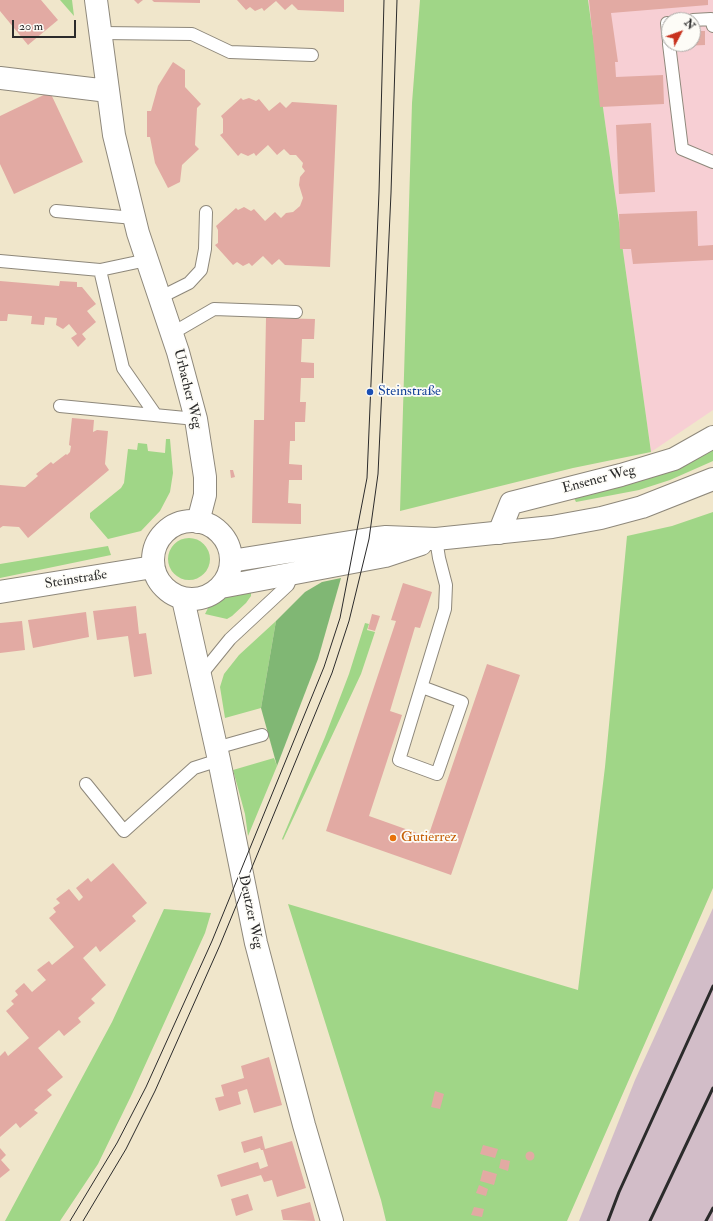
<!DOCTYPE html>
<html>
<head>
<meta charset="utf-8">
<style>
  body { margin:0 }
  #map { position:relative; width:713px; height:1221px; overflow:hidden; background:#f0e6cb; font-family:"IM FELL Double Pica",serif }
  canvas { display:block }
  .north { position:absolute; left:661px; top:12px; width:40px; height:40px; box-sizing:border-box; background:#fdfcf7; border:1px solid #a9a8a5; border-radius:50%; rotate:49deg; font-size:11px; font-weight:700; line-height:16px; text-align:center; color:#2b2b2b }
  .north::after { content:''; display:block; margin:auto; width:14px; height:18px; background:#c8321e; clip-path:polygon(50% 0,100% 100%,50% 72%,0 100%) }
  .scale { position:absolute; left:12px; top:20px; width:64px; height:18px; box-sizing:border-box; border:2px solid #2b2b2b; border-top:0; padding-left:5px; font-size:12px; line-height:14px; white-space:nowrap; color:#2b2b2b; -webkit-text-stroke:3px #fdfcf7; paint-order:stroke }
</style>
</head>
<body>
<div id="map">
<canvas width="713" height="1221"></canvas>
<div class="north">N</div>
<div class="scale">20 m</div>
</div>
<script>
const ctx = document.querySelector('canvas').getContext('2d');
ctx.lineJoin = 'round';
function paint(path, color) { ctx.fillStyle = color; ctx.fill(path, 'evenodd'); }
const poly = rows => new Path2D(rows.map(r => 'M' + r).join(''));
function strokePath(path, color, width, dash) { ctx.strokeStyle = color; ctx.lineWidth = width; ctx.lineCap = dash ? 'butt' : 'round'; ctx.setLineDash(dash || []); ctx.stroke(path); }
function write(font, color, halo, rows, align = 'center') {
  ctx.font = font + ' "IM FELL Double Pica",serif'; ctx.lineWidth = 3.5; ctx.setLineDash([]); ctx.textBaseline = 'middle'; ctx.strokeStyle = halo; ctx.fillStyle = color; for (const [text, x, y, turn = 0] of rows) {
    ctx.save(); ctx.translate(x, y); ctx.rotate((+turn || 0) * Math.PI / 180); ctx.textAlign = isNaN(turn) ? turn : align; if (halo) ctx.strokeText(text, 0, 0); ctx.fillText(text, 0, 0); ctx.restore();
  }
}
paint(poly([
  [588,0,713,0,713,410,651,452],
  [669,20,693,20,693,44,669,44]
]), '#f7cfd4');
paint(poly([
  [713,908,713,1221,579,1221,635,1080]
]), '#d2bdc8');
paint(poly([
  [60,0,72,0,74,16],
  [420,0,588,0,651,452,573,468,400,511,412,103],
  [166,439,170,439,173,473,170,492,160,511,141,531,108,539,90,518,90,513,121,488,124,483,128,449,137,450,138,443,147,444,148,451,165,453],
  [713,442,713,461,670,480,639,490,576,502,572,494],
  [713,512,713,888,567,1221,386,1221,381,1200,288,904,578,990,605,767,627,536,672,526],
  '168 559a21 21 0 1 1 42 0a21 21 0 1 1-42 0Z',
  [108,546,111,555,0,578,0,564],
  [251,588,251,596,246,603,232,616,227,619,205,614,208,608,219,597],
  [276,621,261,708,225,718,220,687,224,674,239,655],
  [365,623,369,624,367,630,375,632,361,674,283,840,282,839,325,737,349,674],
  [274,758,277,766,248,836,245,814,233,770],
  [164,909,211,913,205,933,132,1094,98,1164,60,1221,5,1221,112,1022]
]), '#a0d687');
paint(poly([
  [341,578,318,659,277,766,261,708,276,621,305,592,322,582]
]), '#80b774');
paint(poly([
  [0,0,41,0,58,20,28,45,0,11],
  [134,0,143,0,138,4],
  [152,0,200,0,200,3,154,2],
  [237,0,344,0,344,12,298,10,292,4,285,10,276,1,264,11,262,8,255,11,250,7,246,10],
  [589,0,708,0,708,5,611,13,618,62,615,62,616,77,663,75,664,104,600,107],
  [693,31,705,31,705,45,682,46,682,44,693,44],
  [173,62,185,70,185,87,201,104,197,108,195,145,199,149,182,165,180,182,168,188,155,163,150,137,147,137,147,111,151,111,158,86],
  [50,92,83,162,14,194,0,164,0,116],
  [241,98,243,100,249,98,256,101,259,99,269,111,280,102,286,108,292,102,337,105,330,267,285,265,279,259,272,265,263,256,252,266,249,263,243,266,237,262,233,265,215,245,218,243,218,230,216,226,236,208,238,210,244,207,251,211,254,209,265,221,275,212,281,218,286,213,293,212,300,206,303,198,299,185,300,177,305,171,302,167,303,163,296,155,290,155,284,149,277,155,268,145,256,156,254,153,248,156,241,153,238,156,220,135,223,133,223,119,221,116],
  [651,123,655,192,619,194,616,125],
  [697,211,698,246,713,245,713,260,633,264,631,249,620,249,619,214],
  [0,281,59,286,60,281,77,282,77,287,82,287,96,304,87,311,96,322,82,334,86,339,78,347,71,338,77,334,69,324,63,329,56,325,57,318,45,317,44,325,31,324,32,316,8,314,7,321,0,321],
  [266,318,315,319,314,339,302,339,301,362,314,363,314,378,301,378,300,402,306,402,305,422,295,422,295,441,290,441,289,464,302,465,302,480,289,480,288,503,301,504,301,524,252,523,254,420,264,420],
  [72,418,94,420,93,432,97,430,108,431,105,464,109,470,28,538,19,527,3,526,0,528,0,485,25,487,38,476,36,474,51,462,53,464,66,454,67,455,70,452,71,446,69,445],
  [230,470,233,470,235,477,231,478],
  [403,583,432,592,420,628,415,627,390,711,402,715,369,816,428,837,487,664,520,675,451,875,326,831,396,621,391,620],
  [136,606,139,634,146,633,152,674,134,677,128,636,97,640,93,611],
  [86,612,89,637,33,648,28,620],
  [372,614,380,616,375,631,368,629],
  [22,621,25,650,0,653,0,623],
  [113,863,147,903,132,916,136,921,100,952,96,946,83,958,106,985,91,999,95,1003,78,1018,81,1022,64,1036,59,1030,38,1048,63,1077,47,1090,52,1095,34,1110,38,1113,20,1128,16,1123,0,1137,0,1056,5,1051,8,1056,29,1038,6,1011,14,1004,11,1001,18,995,15,991,24,983,32,992,46,980,37,970,49,961,52,965,74,947,49,918,56,912,53,908,60,903,56,899,69,889,79,901,83,897,76,888,88,878,91,882],
  [269,1057,282,1105,254,1113,247,1089,238,1092,241,1104,219,1111,215,1098,224,1096,221,1085,244,1078,241,1066],
  [435,1091,444,1094,440,1109,431,1107],
  [262,1136,265,1149,292,1141,306,1188,277,1197,272,1180,264,1182,261,1175,221,1187,217,1175,258,1162,260,1169,268,1166,263,1150,261,1150,260,1148,244,1153,241,1142],
  [483,1145,498,1149,495,1158,480,1154],
  [0,1148,6,1155,1,1160,10,1170,0,1178],
  '525.5 1156a4.5 4.5 0 1 1 9 0a4.5 4.5 0 1 1-9 0Z',
  [501,1159,510,1161,508,1171,499,1168],
  [483,1170,497,1174,494,1185,480,1181],
  [479,1185,488,1189,486,1196,476,1193],
  [248,1194,253,1210,236,1216,231,1199],
  [310,1202,315,1221,283,1220,281,1210],
  [474,1207,484,1209,482,1217,471,1215]
]), '#e2aaa3');
const service = poly([
  [693,20,711,19,713,26],
  [669,23,667,23,669,41],
  [101,33,192,34,230,52,312,55],
  [669,44,682,149,713,162],
  [56,211,134,218],
  [0,261,100,270,147,260],
  [100,270,123,368,155,414],
  [159,298,189,283,201,270,205,249,206,212],
  [171,334,214,309,296,312],
  [60,406,196,419],
  [200,676,230,639,288,585,293,573],
  [422,687,462,702,437,774,399,760,445,609,446,585,439,558,436,539],
  [216,748,262,735],
  [86,784,124,831,194,768,219,760]
]);
const minor = poly([
  [96,0,114,135,138,233,178,352,196,419,205,477,205,495,198,522],
  [0,78,108,91],
  [499,533,511,503,621,475,674,459,713,437]
]);
const tertiary = poly([
  [183,599,219,760,256,943,304,1125,332,1221]
]);
const secondary = poly([
  '153 560a39 39 0 1 1 78 0a39 39 0 1 1-78 0Z',
  [231,561,369,539,386,537,436,539,552,527,601,518,642,507,713,479],
  [221,587,385,556,421,544],
  [0,592,153,567]
]);
strokePath(service, '#8e887b', 14);
strokePath(minor, '#8e887b', 24);
strokePath(tertiary, '#8e887b', 24);
strokePath(secondary, '#8e887b', 24);
strokePath(service, '#fff', 12);
strokePath(minor, '#fff', 22);
strokePath(tertiary, '#fff', 22);
strokePath(secondary, '#fff', 22);
strokePath(poly([
  [70,1221,117,1143,146,1087,212,941,324,667,340,618,367,478,379,192,384,0],
  [83,1221,126,1149,155,1091,220,945,332,673,349,621,369,539,378,474,391,193,397,0]
]), '#2b2b2b', 1);
strokePath(poly([
  [608,1221,619,1192,713,986],
  [650,1221,713,1088],
  [706,1221,713,1208]
]), '#2b2b2b', 3);
for (const [x, y, r, color] of [
  [370,392,4,"#1a4fb4"],
  [393,838,4,"#e8710a"]
]) { const dot = new Path2D(); dot.arc(x, y, r, 0, 2 * Math.PI); ctx.fillStyle = color; ctx.fill(dot); strokePath(dot, '#fdfcf7', 1.5); }
write('14px', '#2b2b2b', '#fdfcf7', [
  ["Urbacher Weg",187,389,76],
  ["Ensener Weg",599,480,-15],
  ["Steinstraße",76,580,-9],
  ["Deutzer Weg",250,912,78]
]);
write('14px', '#164399', '#fdfcf7', [
  ["Steinstraße",378,392]
], 'left');
write('14px', '#c56008', '#fdfcf7', [
  ["Gutierrez",401,838]
], 'left');
</script>
</body>
</html>
